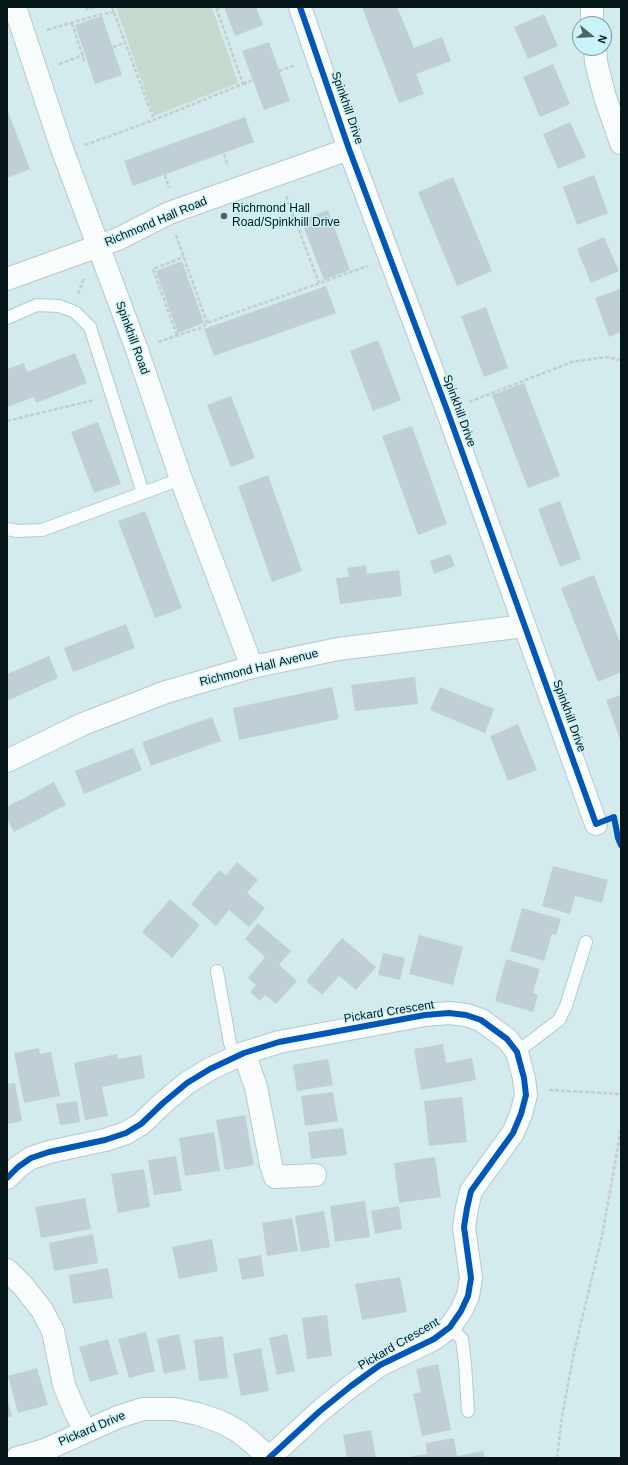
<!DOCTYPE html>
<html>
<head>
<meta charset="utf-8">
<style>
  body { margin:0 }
  #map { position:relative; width:628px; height:1465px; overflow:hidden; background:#d4ebee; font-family:Arial,sans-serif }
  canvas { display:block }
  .frame { position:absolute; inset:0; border:8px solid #061618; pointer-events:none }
  .north { position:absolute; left:572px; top:16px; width:40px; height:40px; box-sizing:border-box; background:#c9f3f9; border:1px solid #7b9b9f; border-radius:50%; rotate:108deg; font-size:11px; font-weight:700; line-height:16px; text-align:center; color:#061618 }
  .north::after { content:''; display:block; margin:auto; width:14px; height:18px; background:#4e6163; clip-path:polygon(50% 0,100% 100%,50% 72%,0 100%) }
</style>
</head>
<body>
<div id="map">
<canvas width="628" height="1465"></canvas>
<div class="frame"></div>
<div class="north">N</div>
</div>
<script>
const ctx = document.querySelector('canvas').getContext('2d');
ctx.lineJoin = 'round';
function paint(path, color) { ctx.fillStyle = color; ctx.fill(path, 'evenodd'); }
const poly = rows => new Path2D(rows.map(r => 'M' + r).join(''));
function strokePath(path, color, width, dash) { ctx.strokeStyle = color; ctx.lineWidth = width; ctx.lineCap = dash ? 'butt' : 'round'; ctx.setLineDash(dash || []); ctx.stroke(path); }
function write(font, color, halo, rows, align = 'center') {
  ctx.font = font + ' Arial,sans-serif'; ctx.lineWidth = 3; ctx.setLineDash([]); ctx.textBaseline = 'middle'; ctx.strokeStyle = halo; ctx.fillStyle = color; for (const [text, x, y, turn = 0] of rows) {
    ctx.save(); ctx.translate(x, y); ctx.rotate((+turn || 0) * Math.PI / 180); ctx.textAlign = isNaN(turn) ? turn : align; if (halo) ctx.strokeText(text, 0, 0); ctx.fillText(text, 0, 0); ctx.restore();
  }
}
paint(poly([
  [116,7,212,7,238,83,154,116]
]), '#c5d9ce');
paint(poly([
  [224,7,256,7,263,25,235,36],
  [362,7,397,7,414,48,442,37,451,61,416,74,424,94,399,103],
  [544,14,558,46,528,59,514,27],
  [102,16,122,75,95,84,75,25],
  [269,42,290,101,264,110,242,51],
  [553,64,570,104,540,117,523,77],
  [7,109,30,169,7,178],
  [245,117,254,142,133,186,124,161],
  [570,122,586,157,558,169,543,134],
  [594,175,608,213,577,225,563,187],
  [453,177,492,271,457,286,418,192],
  [328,210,350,270,324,280,301,220],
  [604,237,619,271,591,283,577,249],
  [182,261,204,323,178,333,156,271],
  [326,286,336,313,214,356,204,329],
  [621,289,621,332,609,337,595,298],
  [486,307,508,368,484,377,461,316],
  [378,340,401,400,373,411,350,351],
  [75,353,87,383,36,403,34,397,7,407,7,369,24,363,27,372],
  [524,383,560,476,528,488,492,395],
  [231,396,255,458,231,467,207,405],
  [98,422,121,484,94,493,71,432],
  [412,426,447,524,418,535,382,436],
  [268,475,302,571,272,582,238,486],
  [560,501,581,559,560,567,538,509],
  [145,511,182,608,155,618,118,521],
  [450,554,455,566,434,574,430,561],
  [366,565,367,574,399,570,402,596,340,604,336,578,349,577,347,568],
  [594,575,621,645,621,672,598,682,561,588],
  [126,624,135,648,73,672,64,648],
  [49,656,58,678,7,701,7,674],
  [415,677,418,704,355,711,351,685],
  [332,687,339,719,239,740,233,708],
  [440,687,494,709,485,733,430,710],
  [621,695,621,742,606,700],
  [212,717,221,741,151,766,142,742],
  [518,724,537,770,508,781,490,736],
  [133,748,142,770,84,794,75,771],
  [54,782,66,805,14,832,7,819,7,807],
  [237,862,258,880,247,893,265,908,249,927,229,910,216,926,191,904,219,870,226,875],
  [553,866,608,880,602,903,575,896,570,914,542,906],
  [170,899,200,925,172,958,142,932],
  [522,908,561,919,556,935,552,934,544,961,510,951],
  [258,923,291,951,279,965,297,981,276,1004,265,995,260,1001,250,992,256,985,248,978,265,957,245,939],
  [419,935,463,947,453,985,409,974],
  [342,938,376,967,356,990,339,976,322,995,306,981],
  [383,953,405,958,400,980,378,975],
  [506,959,540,969,533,993,538,995,533,1012,495,1001],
  [443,1044,446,1063,472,1058,476,1080,421,1090,414,1049],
  [39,1048,40,1054,51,1052,60,1096,24,1103,14,1053],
  [117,1054,118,1059,141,1055,145,1078,102,1087,108,1116,85,1120,74,1063],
  [328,1059,333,1085,297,1091,293,1065],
  [15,1083,22,1121,7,1124,7,1084],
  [333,1092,338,1121,305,1126,301,1096],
  [462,1097,467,1142,429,1146,424,1101],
  [77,1101,80,1122,60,1125,56,1104],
  [245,1115,254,1165,225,1170,216,1120],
  [343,1128,347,1155,311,1159,308,1132],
  [214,1132,220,1171,185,1176,179,1138],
  [176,1156,182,1191,154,1195,148,1160],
  [435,1157,441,1197,399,1203,394,1163],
  [144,1169,150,1207,118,1213,111,1174],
  [85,1198,91,1229,41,1238,35,1207],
  [365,1201,370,1237,335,1242,330,1206],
  [399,1206,402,1229,375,1234,371,1211],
  [324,1211,330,1247,301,1252,295,1216],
  [292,1218,298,1251,267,1256,262,1223],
  [93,1234,98,1263,54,1271,49,1243],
  [212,1239,218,1271,179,1279,172,1247],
  [261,1255,264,1276,242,1280,238,1259],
  [108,1268,113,1298,73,1304,69,1275],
  [400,1277,407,1312,362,1320,355,1284],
  [327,1315,332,1356,307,1359,302,1318],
  [146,1332,155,1371,129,1378,118,1339],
  [179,1334,186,1369,164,1374,157,1339],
  [287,1334,295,1371,277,1375,269,1338],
  [223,1336,228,1378,199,1381,194,1340],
  [108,1339,118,1374,90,1382,79,1347],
  [261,1348,269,1391,241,1396,233,1354],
  [438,1364,451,1430,422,1436,413,1394,421,1392,416,1369],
  [37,1368,48,1405,18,1413,8,1376],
  [7,1397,12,1416,7,1418],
  [371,1430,376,1458,347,1458,343,1435],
  [454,1438,457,1456,483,1451,485,1458,413,1458,412,1456,427,1454,426,1443]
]), '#bfcfd5');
const lane = poly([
  [7,318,37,305,59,306,75,312,90,327,143,493],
  [7,529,17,531,42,530,181,479],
  [217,971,230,1043,235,1057],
  [517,1052,559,1020,566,1006,586,942],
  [450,1327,462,1339,465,1363,468,1411]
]);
const street = poly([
  [15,7,61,146,137,350,181,479,252,667],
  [300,7,349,149,447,410,596,824],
  [592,7,592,24],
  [595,48,596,62,605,97,621,143],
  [7,279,118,239,169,213,349,149],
  [7,761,83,724,166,692,252,667,338,649,516,627,524,624],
  [244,1053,256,1087,271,1165,275,1177,315,1175],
  [7,1178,18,1167,31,1158,49,1152,105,1140,126,1133,141,1124,163,1103,187,1083,210,1069,244,1053,279,1042,425,1015,449,1013,466,1015,481,1020,507,1039,517,1052,524,1078,526,1095,521,1114,513,1133,471,1191,467,1208,464,1227,471,1278,468,1296,461,1311,450,1327,434,1339,380,1365,351,1386,320,1411,269,1458],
  [7,1270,24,1287,42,1310,53,1331,64,1385,74,1409,85,1431],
  [17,1458,45,1450,118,1417,143,1409,174,1409,198,1414,221,1422,238,1431,254,1444,269,1458]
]);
strokePath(lane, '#b6c8ca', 14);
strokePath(street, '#b6c8ca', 24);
strokePath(poly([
  [86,7,87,9,96,7],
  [112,7,154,120],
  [216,9,224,7],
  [72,23,85,63],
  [47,30,98,15,114,12],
  [113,47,125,43],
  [59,64,84,55],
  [279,71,296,65],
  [243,84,253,80],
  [85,145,154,120,243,84,216,7],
  [224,154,228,166],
  [165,175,169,188],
  [286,196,319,283],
  [176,235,207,323],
  [78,294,84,278],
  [177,335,153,269,184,257],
  [158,342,203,327,207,323,368,266],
  [469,402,572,362,606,357,621,360],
  [7,421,94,400],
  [549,1090,621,1094],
  [557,1458,562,1416,574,1352,602,1236,621,1129]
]), '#c5cccd', 2.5, [4, 2]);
strokePath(lane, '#f9fcfc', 12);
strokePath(street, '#f9fcfc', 22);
strokePath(poly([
  [300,7,349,149,447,410,596,824,614,817,618,838,621,845],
  [7,1178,18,1167,31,1158,49,1152,105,1140,126,1133,141,1124,163,1103,187,1083,210,1069,244,1053,279,1042,425,1015,449,1013,466,1015,481,1020,507,1039,517,1052,524,1078,526,1095,521,1114,513,1133,471,1191,467,1208,464,1227,471,1278,468,1296,461,1311,450,1327,434,1339,380,1365,351,1386,320,1411,269,1458]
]), '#0057b8', 6);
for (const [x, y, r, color] of [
  [224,216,4,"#4e6163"]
]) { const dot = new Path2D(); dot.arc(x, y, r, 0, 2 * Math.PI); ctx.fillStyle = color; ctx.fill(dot); strokePath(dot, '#c9f3f9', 1.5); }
write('12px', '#061618', '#c9f3f9', [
  ["Spinkhill Drive",347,108,71],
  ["Richmond Hall Road",156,222,-23],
  ["Spinkhill Road",132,338,70],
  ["Spinkhill Drive",459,411,70],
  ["Richmond Hall Avenue",259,668,-14],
  ["Spinkhill Drive",569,716,70],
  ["Pickard Crescent",389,1012,-9],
  ["Pickard Crescent",399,1344,-30],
  ["Pickard Drive",92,1429,-23]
]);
write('12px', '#061618', '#c9f3f9', [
  ["Richmond Hall",232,209],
  ["Road/Spinkhill Drive",232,223]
], 'left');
</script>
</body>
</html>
